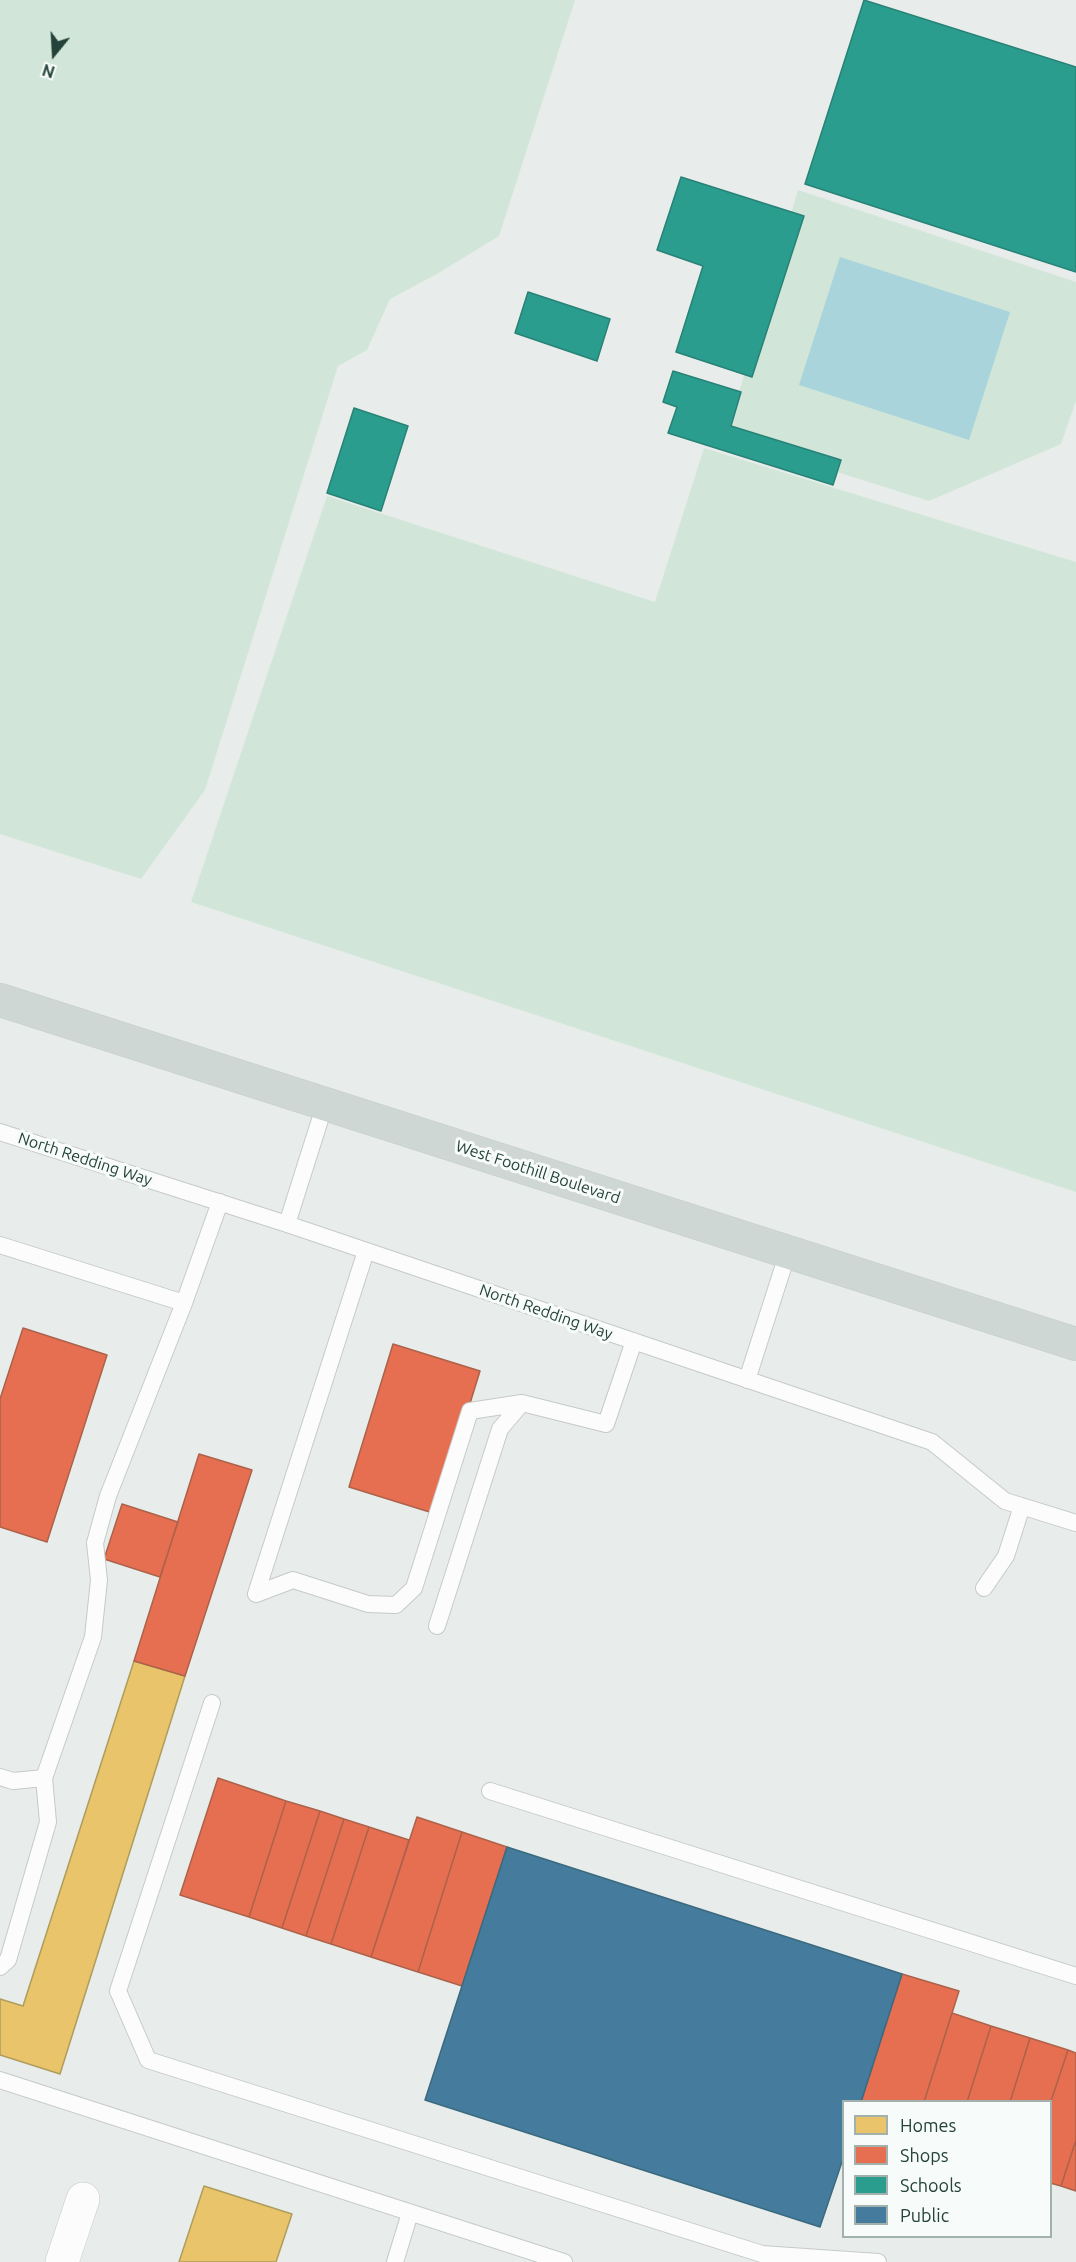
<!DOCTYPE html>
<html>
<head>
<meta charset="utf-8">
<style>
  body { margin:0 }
  #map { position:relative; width:1076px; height:2262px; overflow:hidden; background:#e8edeb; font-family:Ubuntu,sans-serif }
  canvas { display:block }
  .legend { position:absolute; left:842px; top:2100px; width:210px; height:138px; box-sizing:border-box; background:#f7fbf9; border:2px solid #a3b1ad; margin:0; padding:8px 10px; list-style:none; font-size:18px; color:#24423a }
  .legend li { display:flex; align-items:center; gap:12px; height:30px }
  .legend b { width:30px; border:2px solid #a3b1ad }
  .north { position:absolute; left:24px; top:24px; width:60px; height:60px; -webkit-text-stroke:4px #f7fbf9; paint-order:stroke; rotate:198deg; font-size:16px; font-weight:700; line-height:24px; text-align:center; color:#24423a }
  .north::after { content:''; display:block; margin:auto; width:21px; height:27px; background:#24423a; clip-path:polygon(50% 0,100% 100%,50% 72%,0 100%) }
</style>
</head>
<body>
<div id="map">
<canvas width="1076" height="2262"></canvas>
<ul class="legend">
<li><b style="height:16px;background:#e9c46a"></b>Homes</li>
<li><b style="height:16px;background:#e76f51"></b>Shops</li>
<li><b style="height:16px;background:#2a9d8f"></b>Schools</li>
<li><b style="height:16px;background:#457b9d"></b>Public</li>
</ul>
<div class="north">N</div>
</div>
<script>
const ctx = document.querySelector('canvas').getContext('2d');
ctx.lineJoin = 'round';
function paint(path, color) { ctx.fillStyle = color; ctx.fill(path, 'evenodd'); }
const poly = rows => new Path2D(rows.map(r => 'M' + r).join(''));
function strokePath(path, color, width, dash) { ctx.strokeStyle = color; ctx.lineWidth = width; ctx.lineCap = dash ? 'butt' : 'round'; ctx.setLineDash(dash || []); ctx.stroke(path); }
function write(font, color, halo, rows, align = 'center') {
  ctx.font = font + ' Ubuntu,sans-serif'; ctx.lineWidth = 6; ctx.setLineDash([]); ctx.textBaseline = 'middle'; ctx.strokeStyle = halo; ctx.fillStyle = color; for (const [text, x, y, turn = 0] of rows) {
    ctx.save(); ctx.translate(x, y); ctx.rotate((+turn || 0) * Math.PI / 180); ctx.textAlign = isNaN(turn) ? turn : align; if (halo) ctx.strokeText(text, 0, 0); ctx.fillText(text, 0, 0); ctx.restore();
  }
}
paint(poly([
  [0,0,575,0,499,236,437,274,390,299,367,350,338,366,205,790,141,879,0,834],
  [798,190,1076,282,1076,401,1061,444,929,501,726,437],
  [704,448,1076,562,1076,1192,191,902,327,496,655,602]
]), '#d1e6d8');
paint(poly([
  [840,257,1010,312,969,440,799,385]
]), '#a9d4db');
const homes = poly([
  [134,1661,185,1676,60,2074,0,2055,0,1999,23,2006,134,1661],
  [204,2186,292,2214,276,2262,179,2262,204,2186]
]);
paint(homes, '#e9c46a');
strokePath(homes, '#ae9d5c', 1.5);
const shops = poly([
  [23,1328,107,1355,47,1542,0,1527,0,1399,23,1328],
  [393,1344,480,1371,436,1514,349,1487,393,1344],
  [199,1454,252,1470,185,1676,134,1661,199,1454],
  [122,1504,178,1522,160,1577,104,1559,122,1504],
  [218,1778,286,1801,249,1917,180,1895,218,1778],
  [286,1801,320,1811,282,1928,249,1917,286,1801],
  [320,1811,344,1819,306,1936,282,1928,320,1811],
  [417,1817,462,1832,418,1972,371,1957,417,1817],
  [344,1819,369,1827,331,1944,306,1936,344,1819],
  [369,1827,409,1840,371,1957,331,1944,369,1827],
  [462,1832,507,1847,462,1986,418,1972,462,1832],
  [902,1974,959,1991,924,2102,861,2102,902,1974],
  [952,2013,991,2026,967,2102,924,2102,952,2013],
  [991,2026,1030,2038,1010,2102,967,2102,991,2026],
  [1030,2038,1068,2050,1050,2104,1050,2102,1010,2102,1030,2038],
  [1068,2050,1076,2053,1076,2140,1061,2186,1050,2183,1050,2104,1068,2050],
  [1076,2140,1076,2191,1061,2186,1076,2140]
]);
paint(shops, '#e76f51');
strokePath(shops, '#ac624a', 1.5);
const schools = poly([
  [864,0,1076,67,1076,272,805,184,864,0],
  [681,177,804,216,752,377,676,352,703,266,657,250,681,177],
  [528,292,610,319,597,361,515,333,528,292],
  [673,371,741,392,731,426,841,460,833,485,668,433,677,407,663,402,673,371],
  [354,408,408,426,381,511,327,493,354,408]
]);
paint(schools, '#2a9d8f');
strokePath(schools, '#288276', 1.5);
const public = poly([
  [507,1847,902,1974,861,2102,844,2102,844,2156,820,2227,425,2100,507,1847]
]);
paint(public, '#457b9d');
strokePath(public, '#3b6a7f', 1.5);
const service = poly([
  [0,1132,287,1224,932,1442,1005,1501,1076,1523],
  [287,1224,325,1104],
  [0,1245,184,1303,220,1202],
  [747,1380,788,1252],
  [984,1588,1006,1556,1022,1506],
  [256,1594,293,1580,368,1604,396,1605,414,1588,470,1411,522,1403],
  [256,1594,366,1251],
  [437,1626,500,1429,522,1403,606,1424,634,1341],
  [212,1703,118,1991,148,2060,762,2254,878,2262],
  [0,1777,13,1781,44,1778,93,1637,99,1580,95,1543,108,1496,184,1303],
  [490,1791,1076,1976],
  [0,1967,8,1960,48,1822,44,1778],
  [0,2080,564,2262],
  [395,2262,410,2213]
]);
const minor = poly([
  [62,2262,83,2199]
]);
const primary = poly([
  [0,1000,1076,1344]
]);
strokePath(service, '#c5cac8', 18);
strokePath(minor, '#c5cac8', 34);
strokePath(primary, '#c3ccc9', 34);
strokePath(service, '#fcfcfc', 16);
strokePath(minor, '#fcfcfc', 33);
strokePath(primary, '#cfd7d5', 33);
write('16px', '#24423a', '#f7fbf9', [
  ["North Redding Way",85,1159,18],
  ["West Foothill Boulevard",538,1172,18],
  ["North Redding Way",546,1312,19]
]);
</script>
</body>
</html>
